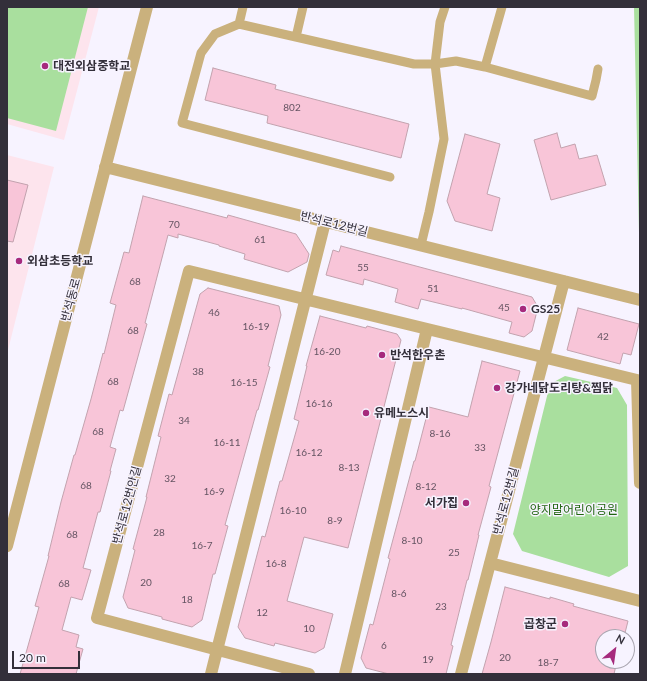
<!DOCTYPE html>
<html>
<head>
<meta charset="utf-8">
<style>
  body { margin:0 }
  #map { position:relative; width:647px; height:681px; overflow:hidden; background:#f7f3ff; font-family:Lato,sans-serif }
  canvas { display:block }
  .frame { position:absolute; inset:0; border:8px solid #332f3a; pointer-events:none }
  .north { position:absolute; left:595px; top:629px; width:40px; height:40px; box-sizing:border-box; background:#f7f3ff; border:1px solid #a9a5b0; border-radius:50%; rotate:29deg; font-size:11px; font-weight:700; line-height:16px; text-align:center; color:#332f3a }
  .north::after { content:''; display:block; margin:auto; width:14px; height:18px; background:#a62a7d; clip-path:polygon(50% 0,100% 100%,50% 72%,0 100%) }
  .scale { position:absolute; left:12px; top:651px; width:68px; height:18px; box-sizing:border-box; border:2px solid #332f3a; border-top:0; padding-left:5px; font-size:12px; line-height:14px; white-space:nowrap; color:#332f3a; -webkit-text-stroke:3px #f7f3ff; paint-order:stroke }
</style>
</head>
<body>
<div id="map">
<canvas width="647" height="681"></canvas>
<div class="frame"></div>
<div class="north">N</div>
<div class="scale">20 m</div>
</div>
<script>
const ctx = document.querySelector('canvas').getContext('2d');
ctx.lineJoin = 'round';
function paint(path, color) { ctx.fillStyle = color; ctx.fill(path, 'evenodd'); }
const poly = rows => new Path2D(rows.map(r => 'M' + r).join(''));
function strokePath(path, color, width, dash) { ctx.strokeStyle = color; ctx.lineWidth = width; ctx.lineCap = dash ? 'butt' : 'round'; ctx.setLineDash(dash || []); ctx.stroke(path); }
function write(font, color, halo, rows, align = 'center') {
  ctx.font = font + ' Lato,"Noto Sans KR",sans-serif'; ctx.lineWidth = 3; ctx.setLineDash([]); ctx.textBaseline = 'middle'; ctx.strokeStyle = halo; ctx.fillStyle = color; for (const [text, x, y, turn = 0] of rows) {
    ctx.save(); ctx.translate(x, y); ctx.rotate((+turn || 0) * Math.PI / 180); ctx.textAlign = isNaN(turn) ? turn : align; if (halo) ctx.strokeText(text, 0, 0); ctx.fillText(text, 0, 0); ctx.restore();
  }
}
paint(poly([
  [7,7,99,7,64,140,7,124],
  [7,155,54,167,7,354]
]), '#fde4ed');
paint(poly([
  [7,7,88,7,56,131,7,118],
  [634,7,640,7,640,279,640,278],
  [565,376,617,388,627,405,628,566,609,577,522,551,513,534,550,384]
]), '#a9df9e');
const building = poly([
  [213,68,276,85,275,89,409,124,401,158,267,123,268,116,205,100,213,68],
  [557,133,561,148,575,144,579,159,597,155,606,185,551,200,534,140,557,133],
  [465,134,500,144,487,194,500,198,492,231,455,221,447,201,465,134],
  [7,180,28,185,13,242,7,241,7,180],
  [143,196,227,218,228,215,296,234,309,254,307,262,288,272,244,259,245,254,219,246,219,245,178,234,178,238,168,235,145,323,147,324,123,411,120,410,110,447,116,449,110,471,111,471,100,512,98,512,83,568,91,570,82,600,71,597,62,630,79,635,76,647,83,649,76,674,20,674,39,607,35,606,49,556,48,556,61,502,74,455,75,455,91,399,103,353,104,354,116,305,110,303,124,252,129,253,143,196],
  [341,246,532,297,538,307,532,331,524,337,509,333,512,322,462,308,462,309,421,299,418,309,395,302,398,289,364,279,363,285,326,275,333,250,339,252,341,246],
  [208,288,279,306,281,315,268,366,270,367,258,410,257,410,225,525,228,526,215,574,213,574,202,620,192,627,162,619,162,617,128,608,123,597,135,550,133,549,147,497,146,497,161,437,158,436,169,394,172,395,200,294,208,288],
  [578,308,639,324,631,355,623,353,620,364,567,350,578,308],
  [320,316,366,328,367,326,397,334,401,340,348,548,304,537,287,601,333,614,324,648,315,653,275,643,274,646,245,638,238,627,262,536,265,537,280,481,282,481,299,421,294,419,307,366,306,366,320,316],
  [482,361,520,371,489,486,491,487,478,535,479,535,468,580,467,580,451,645,453,646,446,674,389,674,366,668,361,658,370,624,373,625,390,559,388,558,414,461,415,461,429,407,468,417,482,361],
  [505,587,550,599,550,597,574,604,573,606,628,621,624,637,603,637,603,661,617,661,614,674,482,674,491,642,505,587]
]);
paint(building, '#f8c5d8');
strokePath(building, '#c2a2ae', 1);
strokePath(poly([
  [239,24,243,7],
  [296,37,303,7],
  [485,67,502,7],
  [390,177,182,123,201,53,215,34,239,24,414,64,435,64,456,61,485,67,592,96,596,80,598,69],
  [421,245,429,212,444,139,435,64,440,22,445,7]
]), '#cab17d', 9);
strokePath(poly([
  [105,167,640,300],
  [7,546,147,7],
  [490,563,640,601],
  [211,674,325,222],
  [309,674,97,618,189,271,637,380,640,483],
  [345,674,427,329],
  [461,674,564,281]
]), '#cab17d', 12);
for (const [x, y, r, color] of [
  [45,66,4,"#a62a7d"],
  [19,261,4,"#a62a7d"],
  [523,309,4,"#a62a7d"],
  [382,355,4,"#a62a7d"],
  [497,388,4,"#a62a7d"],
  [366,413,4,"#a62a7d"],
  [466,503,4,"#a62a7d"],
  [565,624,4,"#a62a7d"]
]) { const dot = new Path2D(); dot.arc(x, y, r, 0, 2 * Math.PI); ctx.fillStyle = color; ctx.fill(dot); strokePath(dot, '#f7f3ff', 1.5); }
write('10px', '#645462', null, [
  ["802",292,108],
  ["70",174,225],
  ["61",260,240],
  ["55",363,268],
  ["68",135,282],
  ["51",433,289],
  ["45",504,308],
  ["46",214,313],
  ["16-19",256,327],
  ["68",133,331],
  ["42",603,337],
  ["16-20",327,352],
  ["38",198,372],
  ["68",113,382],
  ["16-15",244,383],
  ["16-16",319,404],
  ["34",184,421],
  ["68",98,432],
  ["8-16",440,434],
  ["16-11",227,443],
  ["33",480,448],
  ["16-12",309,453],
  ["8-13",349,468],
  ["32",170,479],
  ["68",86,486],
  ["8-12",426,487],
  ["16-9",214,492],
  ["16-10",293,511],
  ["8-9",335,521],
  ["28",159,533],
  ["68",72,535],
  ["8-10",412,541],
  ["16-7",202,546],
  ["25",454,553],
  ["16-8",276,564],
  ["20",146,583],
  ["68",64,584],
  ["8-6",399,594],
  ["18",187,600],
  ["23",441,607],
  ["12",262,613],
  ["10",309,629],
  ["6",384,646],
  ["20",505,658],
  ["19",428,660],
  ["18-7",548,663]
]);
write('bold 12px', '#332f3a', '#f7f3ff', [
  ["대전외삼중학교",53,66],
  ["외삼초등학교",27,261],
  ["GS25",531,309],
  ["반석한우촌",390,355],
  ["강가네닭도리탕&찜닭",505,388],
  ["유메노스시",374,413],
  ["서가집",458,503,"right"],
  ["곱창군",557,624,"right"]
], 'left');
write('12px', '#332f3a', '#f7f3ff', [
  ["반석로12번길",334,224,14],
  ["반석동로",71,300,-75],
  ["반석로12번길",506,501,-75],
  ["반석로12번안길",127,505,-75]
]);
write('12px', '#216611', '#f7f3ff', [
  ["양지말어린이공원",574,510]
]);
</script>
</body>
</html>
